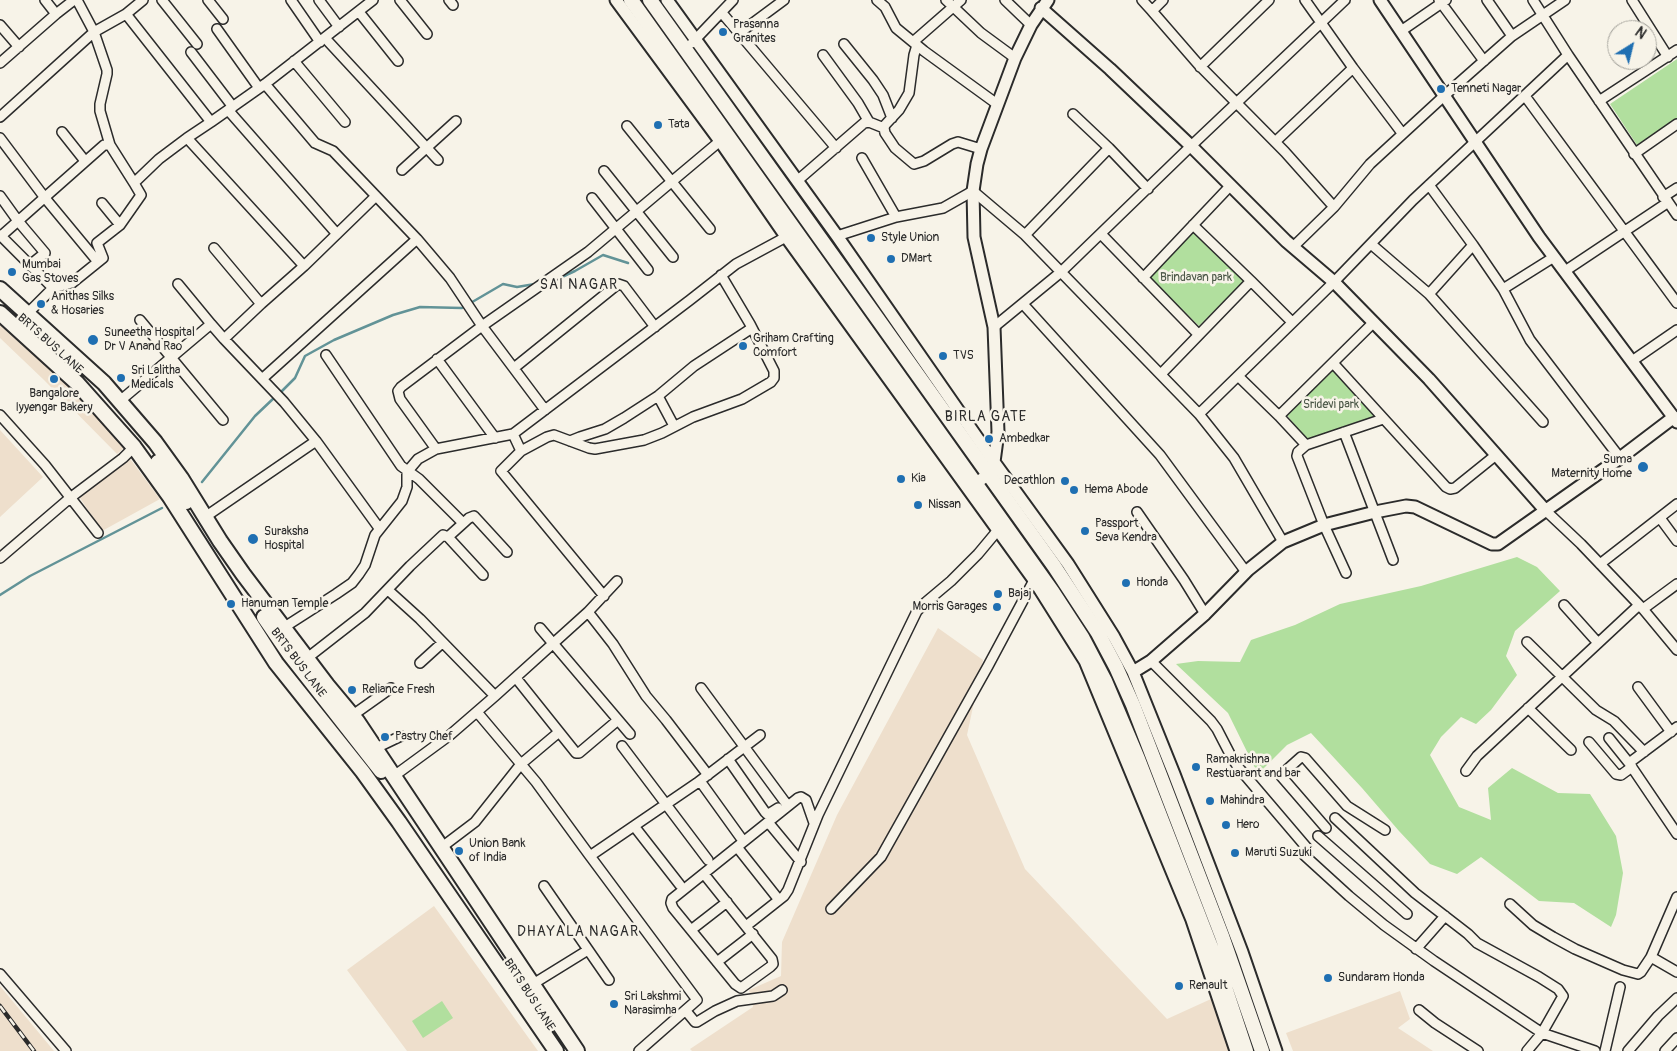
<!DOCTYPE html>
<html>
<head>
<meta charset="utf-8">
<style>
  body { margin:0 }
  #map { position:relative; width:1677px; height:1051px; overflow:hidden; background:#f7f3e8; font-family:Pangolin,sans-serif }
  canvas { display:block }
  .north { position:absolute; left:1607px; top:20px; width:50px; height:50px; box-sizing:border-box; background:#f7f3e8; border:1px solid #a5a39c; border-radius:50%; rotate:36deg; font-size:14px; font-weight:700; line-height:20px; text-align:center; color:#2b2b2b }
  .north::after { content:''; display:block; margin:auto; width:18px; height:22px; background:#1f6fb2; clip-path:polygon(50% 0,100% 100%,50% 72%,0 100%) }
</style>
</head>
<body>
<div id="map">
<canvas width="1677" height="1051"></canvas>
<div class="north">N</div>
</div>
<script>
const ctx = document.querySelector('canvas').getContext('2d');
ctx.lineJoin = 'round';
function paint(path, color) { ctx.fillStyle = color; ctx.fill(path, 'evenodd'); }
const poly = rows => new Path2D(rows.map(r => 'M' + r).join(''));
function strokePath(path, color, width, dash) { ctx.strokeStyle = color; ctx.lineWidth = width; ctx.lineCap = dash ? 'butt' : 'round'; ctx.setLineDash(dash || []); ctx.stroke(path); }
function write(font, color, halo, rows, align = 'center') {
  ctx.font = font + ' Pangolin,sans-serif'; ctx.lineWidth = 5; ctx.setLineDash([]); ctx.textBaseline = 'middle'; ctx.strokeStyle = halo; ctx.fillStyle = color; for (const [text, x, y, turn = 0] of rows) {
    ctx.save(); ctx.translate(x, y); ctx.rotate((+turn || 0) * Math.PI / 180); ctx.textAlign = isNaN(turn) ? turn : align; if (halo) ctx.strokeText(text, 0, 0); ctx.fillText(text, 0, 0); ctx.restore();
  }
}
paint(poly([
  [0,322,77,393,125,447,117,454,44,380,0,338],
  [0,430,43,477,0,517],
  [128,456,160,499,102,531,78,495],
  [938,628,983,660,967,735,1025,869,1167,1019,1211,999,1229,1051,692,1051,690,1049,753,1007,749,990,781,976,782,942,837,815],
  [434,906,538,1051,407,1051,347,970],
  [0,986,54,1051,0,1051],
  [1400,991,1410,1019,1398,1028,1433,1051,1293,1051,1286,1033]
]), '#eedfcc');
paint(poly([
  [1677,59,1677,119,1637,145,1610,104],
  [1193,229,1245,280,1199,326,1147,275],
  [1332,367,1377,415,1308,442,1286,414],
  [1517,557,1537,567,1560,591,1515,631,1506,656,1517,675,1491,710,1476,724,1461,717,1441,737,1430,755,1459,807,1491,820,1488,788,1512,768,1558,793,1590,794,1616,836,1623,873,1616,915,1611,927,1574,903,1539,901,1481,857,1457,874,1430,864,1399,831,1362,788,1311,733,1287,745,1258,774,1228,713,1176,664,1198,661,1240,662,1251,640,1295,625,1340,604,1421,586],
  [442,1001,453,1018,423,1038,412,1021]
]), '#b1df9e');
strokePath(poly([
  [551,282,575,271,603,255,628,263],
  [279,394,295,378,305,356,334,340,393,315,420,307,462,308,503,284,517,287,535,284],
  [202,482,255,416,275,397],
  [0,595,30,576,162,508]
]), '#629397', 2.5);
const street = poly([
  [45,0,56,14,74,0],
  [77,0,94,32,107,70,107,74,100,104,100,111,110,145],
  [143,0,126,14,211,122,187,138,304,266,376,196,417,239,450,278,482,326,588,252,720,141],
  [162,0,197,44],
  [208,0,223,19],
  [291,0,320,42],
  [319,0,339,27],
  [400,0,427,34],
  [449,0,453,5],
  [877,0,885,7,896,28,924,51,997,104],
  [946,0,981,33,1015,58],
  [1005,0,1031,25],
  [1142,0,1152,11],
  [1163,0,1152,11,1198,64,1285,152,1334,207,1293,247],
  [1305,0,1353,68,1402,133],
  [1439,0,1484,61],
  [1487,0,1512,36],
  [1632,0,1668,57],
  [359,12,398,61],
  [722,13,836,148],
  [0,25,19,47],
  [217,29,259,88],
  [1401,31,1446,0],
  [738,34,784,0],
  [325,38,438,160],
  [913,42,961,0],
  [692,43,733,0],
  [844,44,873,80,883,95,892,118],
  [917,45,914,55,909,93,899,110,885,125,884,128,885,133,895,148,914,164,924,161,952,144,958,142,981,149],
  [191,52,233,107],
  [823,55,858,103,869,122],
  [1568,55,1677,215],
  [294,61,345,122],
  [0,63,56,14],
  [1200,67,1269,0],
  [265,84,315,143,333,151,376,196],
  [1525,96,1677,303],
  [1599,101,1677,50],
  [228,110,337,234],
  [1073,114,1109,148],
  [0,117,94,32,126,14],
  [211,122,265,84,373,0],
  [627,126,710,229],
  [62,132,85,161],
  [0,138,45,198,98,262],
  [1275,142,1353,68],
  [1634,154,1677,124],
  [862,158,896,217],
  [402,170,456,121],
  [604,171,673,257],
  [797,181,864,123,869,122,884,128],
  [1429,185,1473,245,1503,289,1530,340,1620,458],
  [0,196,18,221,45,253,30,265],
  [1663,197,1677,188],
  [592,198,648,270],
  [102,203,120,225,141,195,134,183,159,159,187,138],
  [1334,207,1370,164,1444,96,1512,36,1565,0],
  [1101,234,1198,334],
  [0,235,53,288],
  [1025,235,1109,148,1148,189],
  [837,236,896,217,943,208,973,191,1025,235,1199,414,1234,458,1283,542],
  [0,237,104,145,110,145,134,183],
  [1371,244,1429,294,1543,422],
  [214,248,261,304],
  [1565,271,1667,203],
  [1143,278,1231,185],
  [1251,281,1292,322],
  [178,284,211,324],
  [1503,289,1554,257],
  [1429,294,1473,245],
  [1023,304,1160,455,1246,572],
  [28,313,53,288,72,283,103,258,97,243,120,225],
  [140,320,223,420],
  [994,327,1061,272,1191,146,1345,0],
  [224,339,284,402,316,441,379,528],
  [326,355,401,466,419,479,463,523],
  [437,359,495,438],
  [1632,361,1677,330],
  [1333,363,1446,487,1450,489,1455,488,1496,455],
  [514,368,618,284,624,286,655,327],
  [1161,374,1251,281,1193,225],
  [1238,376,1279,416,1306,445,1383,419],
  [262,379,417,239],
  [658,396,674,426],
  [121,400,211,324,224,339,261,304,304,266],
  [1199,414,1334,282,1413,200,1568,55,1533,0],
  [0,415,45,465,98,533],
  [1279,416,1374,322],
  [1344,432,1393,560],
  [513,434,521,451,501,471,604,596],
  [570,441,580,437,605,429,624,418,658,396,694,366,752,328],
  [1306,445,1298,452,1297,456,1324,525,1346,573],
  [436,449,400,399,398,391,401,387,482,326,545,410],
  [521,451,547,437,554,435,589,448,595,449,644,440,662,433,693,417,742,399,771,382,774,378,774,371,750,324,721,275],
  [1545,510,1581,544,1643,609,1677,650],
  [1137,512,1184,580,1205,614],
  [205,517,316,441],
  [1660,518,1677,541],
  [448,537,469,518,474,516,507,552],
  [0,558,70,498,123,458,134,447],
  [1600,564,1677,504],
  [388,590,420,619,495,696],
  [1564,605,1598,643],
  [1643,609,1677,584],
  [588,612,613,644,646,696,666,720,708,775],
  [283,628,336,594,352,583,359,574,365,565,375,535,402,501,407,487,407,472,418,459,436,449,513,434,690,300,736,264,786,237],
  [540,628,630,734],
  [1527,642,1596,710,1614,721,1644,752],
  [306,659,365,613,410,566,443,535,448,537,483,575],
  [1151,661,1211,721,1217,729,1232,758,1238,767,1307,848,1304,851,1304,855,1349,896,1384,925,1434,961,1542,1033,1563,996,1558,989,1539,977,1477,943,1468,934,1415,893,1335,818],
  [420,663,442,643],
  [516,678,576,753,579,753,618,720],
  [1638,687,1671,732],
  [701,688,785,802],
  [1528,708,1571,750],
  [477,712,536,782,590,856],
  [353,715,391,688],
  [1609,738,1629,763,1677,834],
  [1589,742,1616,774,1621,775,1632,767],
  [622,746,708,860],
  [376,748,401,736],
  [728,759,765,812,767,814,770,813,778,808],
  [1629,763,1677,727],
  [1466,771,1477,756,1639,605],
  [394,776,450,735,495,696,588,612,617,581],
  [700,781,741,838],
  [768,822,801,862],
  [634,826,680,885],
  [1326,828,1281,776,1282,774,1301,757,1305,758,1347,806,1385,830],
  [1318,836,1407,914],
  [442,847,475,822,521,764,559,732],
  [737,847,779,900],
  [704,874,772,959,773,964,770,967,741,988,735,984,673,908,671,903,672,899,798,798,801,797,806,800,814,823],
  [544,886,609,980],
  [1677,897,1651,957,1677,972],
  [1510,904,1533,925,1553,937,1575,949,1623,970,1638,974,1641,972,1651,957],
  [831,909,881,857,988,666,1034,580],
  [746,926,784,896,788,890,818,815,917,611,926,602,951,581,978,554,998,530],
  [691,930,727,902],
  [1416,949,1445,916],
  [717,962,753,934],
  [0,974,66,1051],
  [533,984,588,950],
  [1419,1010,1435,1023,1478,1051],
  [686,1011,695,1022,697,1022,715,1011,737,1001,773,996,782,990],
  [639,1051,697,1000,590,856,697,783,760,735],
  [1527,1051,1542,1033,1595,1051],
  [1605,1051,1620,987],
  [1628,1051,1658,1016,1677,998],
  [1665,1051,1677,1038]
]);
const secondary = poly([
  [616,0,720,141,789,241,1034,580,1085,661,1192,920,1236,1051],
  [667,0,837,236,994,462,1068,564,1114,637,1133,672,1174,774,1242,952,1276,1051],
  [1380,0,1539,237,1677,422],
  [1041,8,1110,69,1191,146,1286,241,1334,282,1429,379,1545,510],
  [969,488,989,474,994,462,998,432,994,327,974,237,973,191,977,164,981,149,1015,58,1031,25,1048,0],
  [1133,672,1151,661,1205,614,1248,570,1283,542,1324,525,1375,512,1406,506,1415,507,1492,544,1498,544,1620,458,1674,417]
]);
const primary = poly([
  [631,0,1052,591,1082,637,1105,681,1138,759,1216,960,1246,1051],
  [650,0,1054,566,1098,633,1116,667,1133,705,1222,936,1262,1051],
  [0,289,104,383,155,442,181,478,220,541,243,574,327,685,357,721,577,1051],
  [0,313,77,383,134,447,170,497,276,663,363,772,399,822,556,1051],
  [158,462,186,502],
  [264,617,290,655,381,771]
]);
strokePath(street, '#2b2b2b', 12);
strokePath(secondary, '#2b2b2b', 15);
strokePath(primary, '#2b2b2b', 18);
strokePath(street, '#f7f3e8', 9);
strokePath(secondary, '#f7f3e8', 11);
strokePath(primary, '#f7f3e8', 14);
const rail = poly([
  [0,1006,34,1051]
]);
strokePath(rail, '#2b2b2b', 4.5);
strokePath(rail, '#f7f3e8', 2.5, [8]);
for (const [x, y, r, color] of [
  [723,32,5,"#1f6fb2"],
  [1441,89,5,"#1f6fb2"],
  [658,125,5,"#1f6fb2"],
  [871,238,5,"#1f6fb2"],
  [891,259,5,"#1f6fb2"],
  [12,272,5,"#1f6fb2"],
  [41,304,5,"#1f6fb2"],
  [93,340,6,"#1f6fb2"],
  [743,346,5,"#1f6fb2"],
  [943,356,5,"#1f6fb2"],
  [121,378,5,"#1f6fb2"],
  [54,379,5,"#1f6fb2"],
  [989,439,5,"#1f6fb2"],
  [1643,467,6,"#1f6fb2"],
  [901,479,5,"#1f6fb2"],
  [1065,481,5,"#1f6fb2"],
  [1074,490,5,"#1f6fb2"],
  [918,505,5,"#1f6fb2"],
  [1085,531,5,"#1f6fb2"],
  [253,539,6,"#1f6fb2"],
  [1126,583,5,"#1f6fb2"],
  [998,594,5,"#1f6fb2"],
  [231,604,5,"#1f6fb2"],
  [997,607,5,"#1f6fb2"],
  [352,690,5,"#1f6fb2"],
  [385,737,5,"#1f6fb2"],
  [1196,767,5,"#1f6fb2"],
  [1210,801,5,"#1f6fb2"],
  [1226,825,5,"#1f6fb2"],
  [459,851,5,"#1f6fb2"],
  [1235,853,5,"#1f6fb2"],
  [1328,978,5,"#1f6fb2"],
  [1179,986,5,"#1f6fb2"],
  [614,1004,5,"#1f6fb2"]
]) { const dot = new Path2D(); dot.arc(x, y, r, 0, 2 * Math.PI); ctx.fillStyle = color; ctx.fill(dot); strokePath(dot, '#f7f3e8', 2); }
write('12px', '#2b2b2b', '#f7f3e8', [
  ["Prasanna",733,25],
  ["Granites",733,39],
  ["Tenneti Nagar",1451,89],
  ["Tata",668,125],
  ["Style Union",881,238],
  ["DMart",901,259],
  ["Mumbai",22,265],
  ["Gas Stoves",22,279],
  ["Anithas Silks",51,297],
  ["& Hosaries",51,311],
  ["Suneetha Hospital",104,333],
  ["Dr V Anand Rao",104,347],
  ["Griham Crafting",753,339],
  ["Comfort",753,353],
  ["TVS",953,356],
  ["Sri Lalitha",131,371],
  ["Medicals",131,385],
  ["Bangalore",54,394,"center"],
  ["Iyyengar Bakery",54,408,"center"],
  ["Ambedkar",999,439],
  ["Suma",1632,460,"right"],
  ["Maternity Home",1632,474,"right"],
  ["Kia",911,479],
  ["Decathlon",1055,481,"right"],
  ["Hema Abode",1084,490],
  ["Nissan",928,505],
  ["Passport",1095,524],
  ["Seva Kendra",1095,538],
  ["Suraksha",264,532],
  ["Hospital",264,546],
  ["Honda",1136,583],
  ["Bajaj",1008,594],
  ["Hanuman Temple",241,604],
  ["Morris Garages",987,607,"right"],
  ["Reliance Fresh",362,690],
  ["Pastry Chef",395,737],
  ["Ramakrishna",1206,760],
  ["Restuarant and bar",1206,774],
  ["Mahindra",1220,801],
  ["Hero",1236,825],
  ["Union Bank",469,844],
  ["of India",469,858],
  ["Maruti Suzuki",1245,853],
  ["Sundaram Honda",1338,978],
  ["Renault",1189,986],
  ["Sri Lakshmi",624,997],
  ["Narasimha",624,1011]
], 'left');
write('12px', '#4c5848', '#f7f3e8', [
  ["Brindavan park",1196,278],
  ["Sridevi park",1331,405]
]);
write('12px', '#2b2b2b', '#f7f3e8', [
  ["BRTS BUS LANE",50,344,42],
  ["BRTS BUS LANE",298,663,53],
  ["BRTS BUS LANE",529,995,57]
]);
ctx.letterSpacing = '1px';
write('14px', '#2b2b2b', '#f7f3e8', [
  ["SAI NAGAR",579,285],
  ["BIRLA GATE",986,417],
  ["DHAYALA NAGAR",578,932]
]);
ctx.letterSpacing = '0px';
</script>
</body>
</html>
